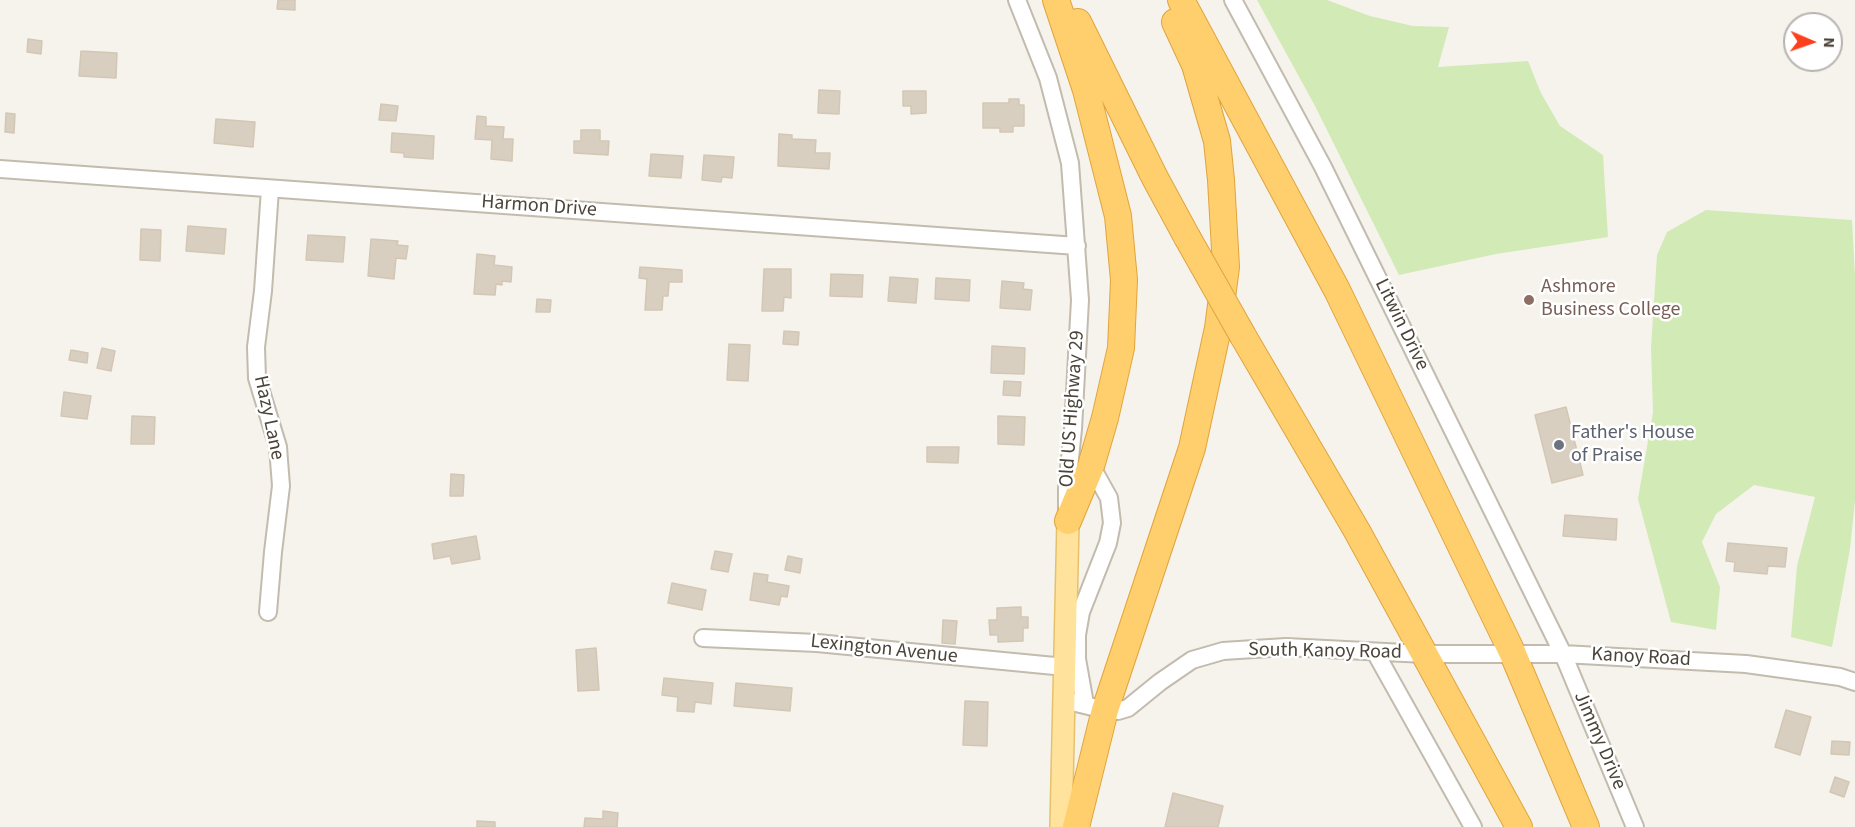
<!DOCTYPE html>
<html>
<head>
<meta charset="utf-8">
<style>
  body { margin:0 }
  #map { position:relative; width:1855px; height:827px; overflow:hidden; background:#f6f3ec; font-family:"Source Sans 3",sans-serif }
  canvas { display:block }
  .north { position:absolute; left:1783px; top:12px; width:60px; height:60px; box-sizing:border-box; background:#fff; border:2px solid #b7b4b0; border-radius:50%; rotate:92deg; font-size:16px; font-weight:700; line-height:24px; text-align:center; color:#4b4439 }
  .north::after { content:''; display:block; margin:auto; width:21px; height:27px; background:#fc3f1d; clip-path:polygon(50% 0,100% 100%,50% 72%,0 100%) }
</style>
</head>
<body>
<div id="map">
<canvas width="1855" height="827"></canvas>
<div class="north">N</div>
</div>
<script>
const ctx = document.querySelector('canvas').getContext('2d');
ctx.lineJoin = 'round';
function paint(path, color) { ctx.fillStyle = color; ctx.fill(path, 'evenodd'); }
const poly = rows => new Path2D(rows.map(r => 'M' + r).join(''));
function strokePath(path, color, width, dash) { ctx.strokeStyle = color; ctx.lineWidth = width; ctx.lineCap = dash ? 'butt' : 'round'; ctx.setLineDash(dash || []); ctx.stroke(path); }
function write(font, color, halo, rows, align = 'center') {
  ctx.font = font + ' "Source Sans 3",sans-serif'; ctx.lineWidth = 5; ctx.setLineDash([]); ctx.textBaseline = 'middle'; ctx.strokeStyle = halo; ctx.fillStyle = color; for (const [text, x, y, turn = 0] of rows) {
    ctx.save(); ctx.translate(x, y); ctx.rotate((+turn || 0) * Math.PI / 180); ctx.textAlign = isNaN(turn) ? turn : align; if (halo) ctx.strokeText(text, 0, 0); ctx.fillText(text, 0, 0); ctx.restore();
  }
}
paint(poly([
  [1257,0,1327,0,1370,16,1413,26,1449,27,1438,67,1528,61,1541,93,1560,126,1603,155,1608,237,1496,254,1399,275,1315,106],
  [1706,210,1852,220,1855,276,1855,500,1850,549,1832,647,1791,637,1797,566,1815,497,1754,485,1716,514,1702,542,1720,587,1716,630,1671,622,1638,499,1653,412,1651,348,1657,255,1667,232]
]), '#d2eab5');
const building = poly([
  [278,0,295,0,295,10,277,9,278,0],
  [28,39,42,41,41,54,27,52,28,39],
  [81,51,117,53,116,78,79,76,81,51],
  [819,90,840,91,839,114,818,113,819,90],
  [903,91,926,91,926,113,911,114,911,106,903,106,903,91],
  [1009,99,1019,99,1019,105,1024,105,1024,126,1013,126,1013,132,1000,132,1000,128,983,128,983,103,1009,103,1009,99],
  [381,104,398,106,396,121,379,120,381,104],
  [6,113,15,114,14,133,5,132,6,113],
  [477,116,486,117,486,126,504,127,503,139,513,139,512,161,491,159,492,140,475,139,477,116],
  [216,119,255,122,253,147,214,143,216,119],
  [581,130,600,130,600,141,609,141,608,155,574,153,574,141,581,141,581,130],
  [392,133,434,136,433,159,404,157,404,153,391,152,392,133],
  [779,134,792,135,792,139,816,140,815,153,830,153,829,169,778,166,779,134],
  [651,154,683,156,681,178,649,176,651,154],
  [704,155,734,157,732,178,722,177,721,182,702,180,704,155],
  [188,226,226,229,224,254,186,251,188,226],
  [141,229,161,230,160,261,140,260,141,229],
  [308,235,345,237,343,262,306,260,308,235],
  [371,239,398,241,397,245,408,246,406,259,396,258,394,279,368,276,371,239],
  [477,254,495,256,494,265,512,267,511,282,502,281,502,285,496,284,495,295,474,294,477,254],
  [640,267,682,270,682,282,669,282,668,296,663,296,662,310,645,310,647,279,639,278,640,267],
  [764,269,791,269,791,298,784,297,783,311,762,311,764,269],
  [831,274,863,275,862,297,830,296,831,274],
  [890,277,918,279,916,303,888,301,890,277],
  [936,278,970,280,969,301,935,299,936,278],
  [1002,281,1024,283,1023,289,1032,290,1030,310,1000,308,1002,281],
  [537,299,551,300,550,312,536,312,537,299],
  [784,331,799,332,798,345,783,344,784,331],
  [729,344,750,345,748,381,727,380,729,344],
  [992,346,1025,348,1024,374,991,373,992,346],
  [102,348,115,351,111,371,97,368,102,348],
  [71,350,88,353,87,363,69,360,71,350],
  [1004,381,1021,382,1020,396,1003,395,1004,381],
  [64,392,91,396,87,419,61,416,64,392],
  [1566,407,1583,475,1552,483,1535,415,1566,407],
  [132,416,155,417,154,444,131,444,132,416],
  [998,416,1025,417,1024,445,998,444,998,416],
  [927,447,959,447,958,463,927,462,927,447],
  [451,474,464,475,463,496,450,496,451,474],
  [1565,515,1617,519,1616,540,1563,536,1565,515],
  [476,536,480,559,452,564,450,556,434,559,432,544,476,536],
  [1728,543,1787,548,1785,567,1768,566,1767,574,1734,571,1735,562,1726,561,1728,543],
  [715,551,732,554,728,572,711,569,715,551],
  [788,556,802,559,800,573,785,570,788,556],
  [754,573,768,575,767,582,789,586,787,597,781,596,779,605,750,600,754,573],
  [672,583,706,590,702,610,668,603,672,583],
  [1021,607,1021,617,1028,617,1028,628,1023,628,1023,641,998,642,998,635,990,635,989,620,997,620,997,608,1021,607],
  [943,620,957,621,955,644,942,643,943,620],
  [596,648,599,690,578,691,576,650,596,648],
  [664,678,713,683,711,704,695,702,694,712,677,711,678,697,662,695,664,678],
  [736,683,792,688,790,711,734,706,736,683],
  [965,701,988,702,987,746,963,745,965,701],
  [1786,710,1811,717,1800,755,1775,747,1786,710],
  [1832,741,1850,742,1849,755,1831,754,1832,741],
  [1835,777,1849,782,1844,797,1830,792,1835,777],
  [1173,793,1223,806,1218,827,1165,827,1173,793],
  [603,811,618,813,617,827,584,827,585,818,603,819,603,811],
  [477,821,495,822,495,827,477,827,477,821]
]);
paint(building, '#d8cfc1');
strokePath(building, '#d3c7b4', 1.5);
const minor = poly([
  [1017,0,1048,78,1070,163,1080,300,1073,429,1067,488,1067,511],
  [1233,0,1323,167,1563,654,1635,827],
  [0,169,1077,246],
  [268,612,273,552,281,486,278,447,257,378,256,347,263,291,270,189],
  [703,638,817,643,1065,667],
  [1375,652,1473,827],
  [1064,700,1105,710,1118,711,1128,708,1160,682,1192,660,1223,651,1286,647,1425,654,1563,654,1746,664,1840,677,1855,682],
  [1085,704,1077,659,1077,635,1081,612,1108,543,1112,523,1109,498,1089,462]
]);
const major = poly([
  [1061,827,1068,521]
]);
const highway = poly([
  [1056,0,1086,90,1118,216,1124,280,1121,348,1105,418,1091,466,1068,521],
  [1181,0,1337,290,1513,654,1586,827],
  [1078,22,1155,178,1187,237],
  [1243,336,1357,531,1519,827],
  [1076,827,1105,710,1192,448,1218,328,1226,267,1221,180,1217,141,1195,65,1175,22]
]);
strokePath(minor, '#c2bbae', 20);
strokePath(major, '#e6c16a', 24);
strokePath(highway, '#e0a43c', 28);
strokePath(minor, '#fff', 16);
strokePath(major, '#ffe39c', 21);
strokePath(highway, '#ffcf6e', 26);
const highwayBridge = poly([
  [1187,237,1243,336]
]);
strokePath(highwayBridge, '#e0a43c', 28, []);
strokePath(highwayBridge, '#ffcf6e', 26);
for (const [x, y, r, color] of [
  [1529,300,6,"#8d6e63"],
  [1559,445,6,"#6b7280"]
]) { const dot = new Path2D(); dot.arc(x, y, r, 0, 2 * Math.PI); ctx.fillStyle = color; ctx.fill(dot); strokePath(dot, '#fff', 2); }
write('20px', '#4b4439', '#fff', [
  ["Harmon Drive",539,207,4],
  ["Litwin Drive",1401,325,64],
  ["Old US Highway 29",1073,409,-86],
  ["Hazy Lane",268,418,78],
  ["Lexington Avenue",884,650,6],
  ["South Kanoy Road",1325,652,1],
  ["Kanoy Road",1641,658,3],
  ["Jimmy Drive",1599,741,67]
]);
write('20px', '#785e54', '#fff', [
  ["Ashmore",1541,288],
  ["Business College",1541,311]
], 'left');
write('20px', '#5b616d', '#fff', [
  ["Father's House",1571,434],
  ["of Praise",1571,457]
], 'left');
</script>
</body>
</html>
